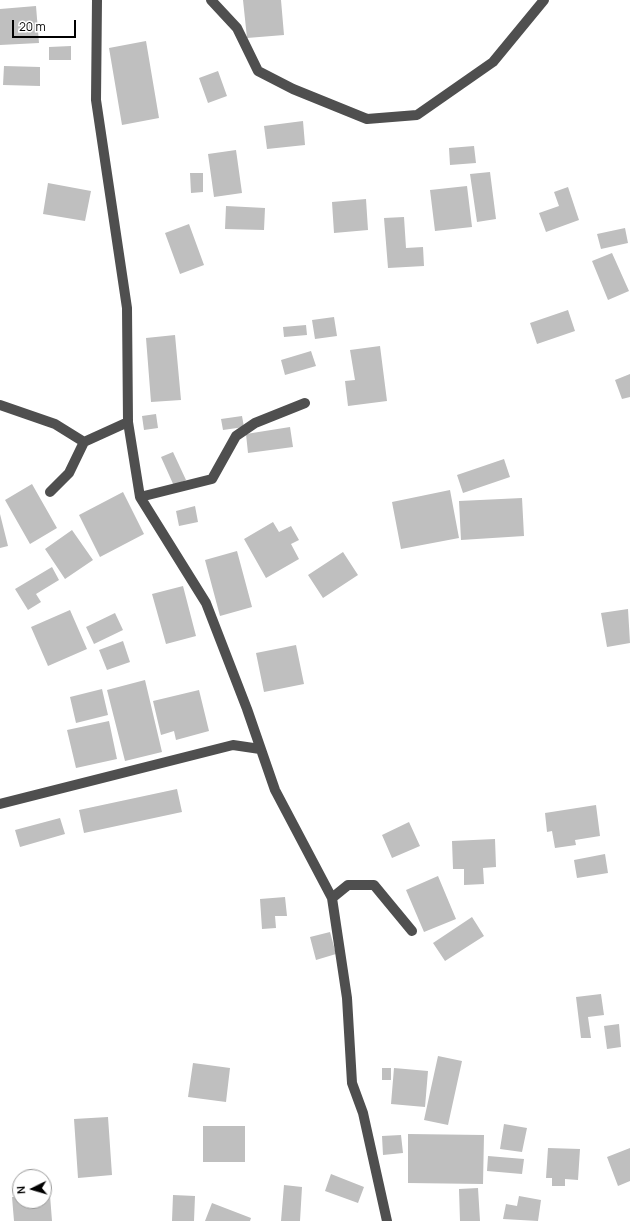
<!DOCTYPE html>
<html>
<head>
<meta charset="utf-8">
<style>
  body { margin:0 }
  #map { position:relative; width:630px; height:1221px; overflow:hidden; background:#fff; font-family:Manrope,sans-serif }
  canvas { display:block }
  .north { position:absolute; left:12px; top:1169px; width:40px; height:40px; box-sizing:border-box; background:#fff; border:1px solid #999; border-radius:50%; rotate:265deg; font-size:11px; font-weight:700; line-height:16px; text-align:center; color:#000 }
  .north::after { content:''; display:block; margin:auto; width:14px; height:18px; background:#000; clip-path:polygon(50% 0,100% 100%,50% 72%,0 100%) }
  .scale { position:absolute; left:12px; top:20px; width:64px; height:18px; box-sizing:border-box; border:2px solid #000; border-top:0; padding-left:5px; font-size:12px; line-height:14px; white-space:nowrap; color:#000; -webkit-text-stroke:3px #fff; paint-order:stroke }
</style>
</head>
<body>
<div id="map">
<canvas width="630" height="1221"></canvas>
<div class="north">N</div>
<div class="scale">20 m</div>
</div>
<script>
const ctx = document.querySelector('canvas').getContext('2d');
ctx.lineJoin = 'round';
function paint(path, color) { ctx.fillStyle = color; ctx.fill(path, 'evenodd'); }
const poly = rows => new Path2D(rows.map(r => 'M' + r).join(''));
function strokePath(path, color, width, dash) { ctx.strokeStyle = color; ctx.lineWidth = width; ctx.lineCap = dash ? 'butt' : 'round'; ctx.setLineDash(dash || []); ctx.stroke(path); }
paint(poly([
  [243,0,281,0,284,35,247,38],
  [36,6,39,43,0,45,0,9],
  [146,41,159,118,122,125,109,48],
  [71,46,71,60,49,60,49,47],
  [4,66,40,67,40,86,3,85],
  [218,71,227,96,208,103,199,78],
  [303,121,305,145,267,149,264,126],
  [474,146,476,163,450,165,449,148],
  [236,150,242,193,214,197,208,154],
  [490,172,496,219,477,222,470,174],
  [190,173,203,173,203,192,191,193],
  [48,183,91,191,85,221,43,214],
  [467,186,472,227,435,231,430,190],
  [568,187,579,220,546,232,539,213,559,206,554,192],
  [366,199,368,230,334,233,332,202],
  [226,206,265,208,264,230,225,229],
  [404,217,406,248,423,247,424,266,388,268,384,218],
  [189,224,204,265,180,274,165,233],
  [625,228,628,243,601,249,597,234],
  [612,253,629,291,608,300,592,261],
  [568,310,575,331,537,344,530,323],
  [334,317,337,336,315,339,312,320],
  [306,325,307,335,284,337,283,327],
  [175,335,181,400,151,402,146,338],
  [380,346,387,401,348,406,345,381,355,380,350,350],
  [311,351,316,366,285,375,281,360],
  [630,374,630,397,622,399,615,380],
  [156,414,158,428,144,430,142,416],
  [242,416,244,427,223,430,221,419],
  [290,427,293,447,248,453,246,434],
  [173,452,186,480,174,486,161,457],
  [504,459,510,477,463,493,457,475],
  [32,484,57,528,30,544,5,500],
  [450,490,459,538,401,549,392,502],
  [123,492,144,534,100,557,79,515],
  [522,498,524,536,461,540,459,501],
  [195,506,198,522,179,526,176,511],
  [0,514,8,546,0,548],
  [273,522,279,532,291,526,299,540,291,544,299,559,266,578,244,539],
  [72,530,93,560,65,579,45,549],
  [237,551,252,607,220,616,205,560],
  [343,552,358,575,323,598,308,575],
  [52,567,59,580,36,594,41,602,28,610,15,589],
  [183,586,196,636,166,644,152,594],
  [628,609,630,643,607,647,601,613],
  [70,610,87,649,48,666,31,627],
  [115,613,123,630,94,644,86,627],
  [123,641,130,662,107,670,99,650],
  [296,645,304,684,264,692,256,653],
  [145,680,162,752,125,761,107,690],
  [102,689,108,715,76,723,70,697],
  [199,690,209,731,176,740,174,731,161,735,153,701],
  [109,721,117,759,76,768,67,730],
  [177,789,182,812,84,833,79,810],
  [596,805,600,836,575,840,576,845,555,848,552,831,547,832,545,813],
  [60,818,65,834,20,847,15,830],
  [409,822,420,846,392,858,382,835],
  [495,839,496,867,483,868,484,884,464,885,464,869,453,869,452,841],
  [605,854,608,873,577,878,574,860],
  [438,876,456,919,424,932,406,890],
  [285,897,287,916,275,916,276,928,262,929,260,899],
  [472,917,484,936,445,961,433,943],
  [330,932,336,954,316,960,310,937],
  [601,994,604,1015,588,1017,591,1038,581,1038,576,997],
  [619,1024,621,1047,607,1049,604,1026],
  [438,1056,462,1061,448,1125,424,1120],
  [193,1063,230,1068,226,1102,188,1097],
  [382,1068,391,1068,391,1080,382,1080],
  [394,1068,428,1071,425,1107,391,1104],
  [108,1117,112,1175,78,1178,74,1119],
  [504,1124,527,1128,522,1152,500,1149],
  [203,1126,245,1126,245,1162,203,1162],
  [408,1134,484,1135,483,1184,408,1183],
  [401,1135,403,1153,383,1155,382,1136],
  [548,1148,580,1149,578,1180,565,1179,565,1186,552,1186,552,1178,546,1178],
  [630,1148,630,1181,618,1186,607,1157],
  [488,1156,524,1159,522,1174,487,1171],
  [331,1174,364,1187,358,1203,325,1191],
  [284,1185,302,1187,300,1221,281,1221],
  [478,1188,480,1221,460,1221,459,1189],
  [44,1195,50,1195,52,1221,14,1221,12,1197,20,1197,20,1201,44,1201],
  [173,1195,195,1196,194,1221,172,1221],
  [519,1196,541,1200,538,1221,503,1219,506,1204,517,1206],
  [212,1203,251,1218,250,1221,205,1221]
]), '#bfbfbf');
strokePath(poly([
  [97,0,96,100,127,308,128,422],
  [211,0,237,28,258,71,293,89,367,119,417,115,493,62,544,0],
  [0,405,55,424,84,442],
  [50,492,69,473,84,442,128,422,140,497,212,479,236,436,255,423,305,403],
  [140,497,206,603,247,709,275,790,332,898,347,998,352,1083,363,1113,387,1221],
  [0,804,233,745,260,749],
  [332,898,348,885,374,885,412,931]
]), '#4f4f4f', 10);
</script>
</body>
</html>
